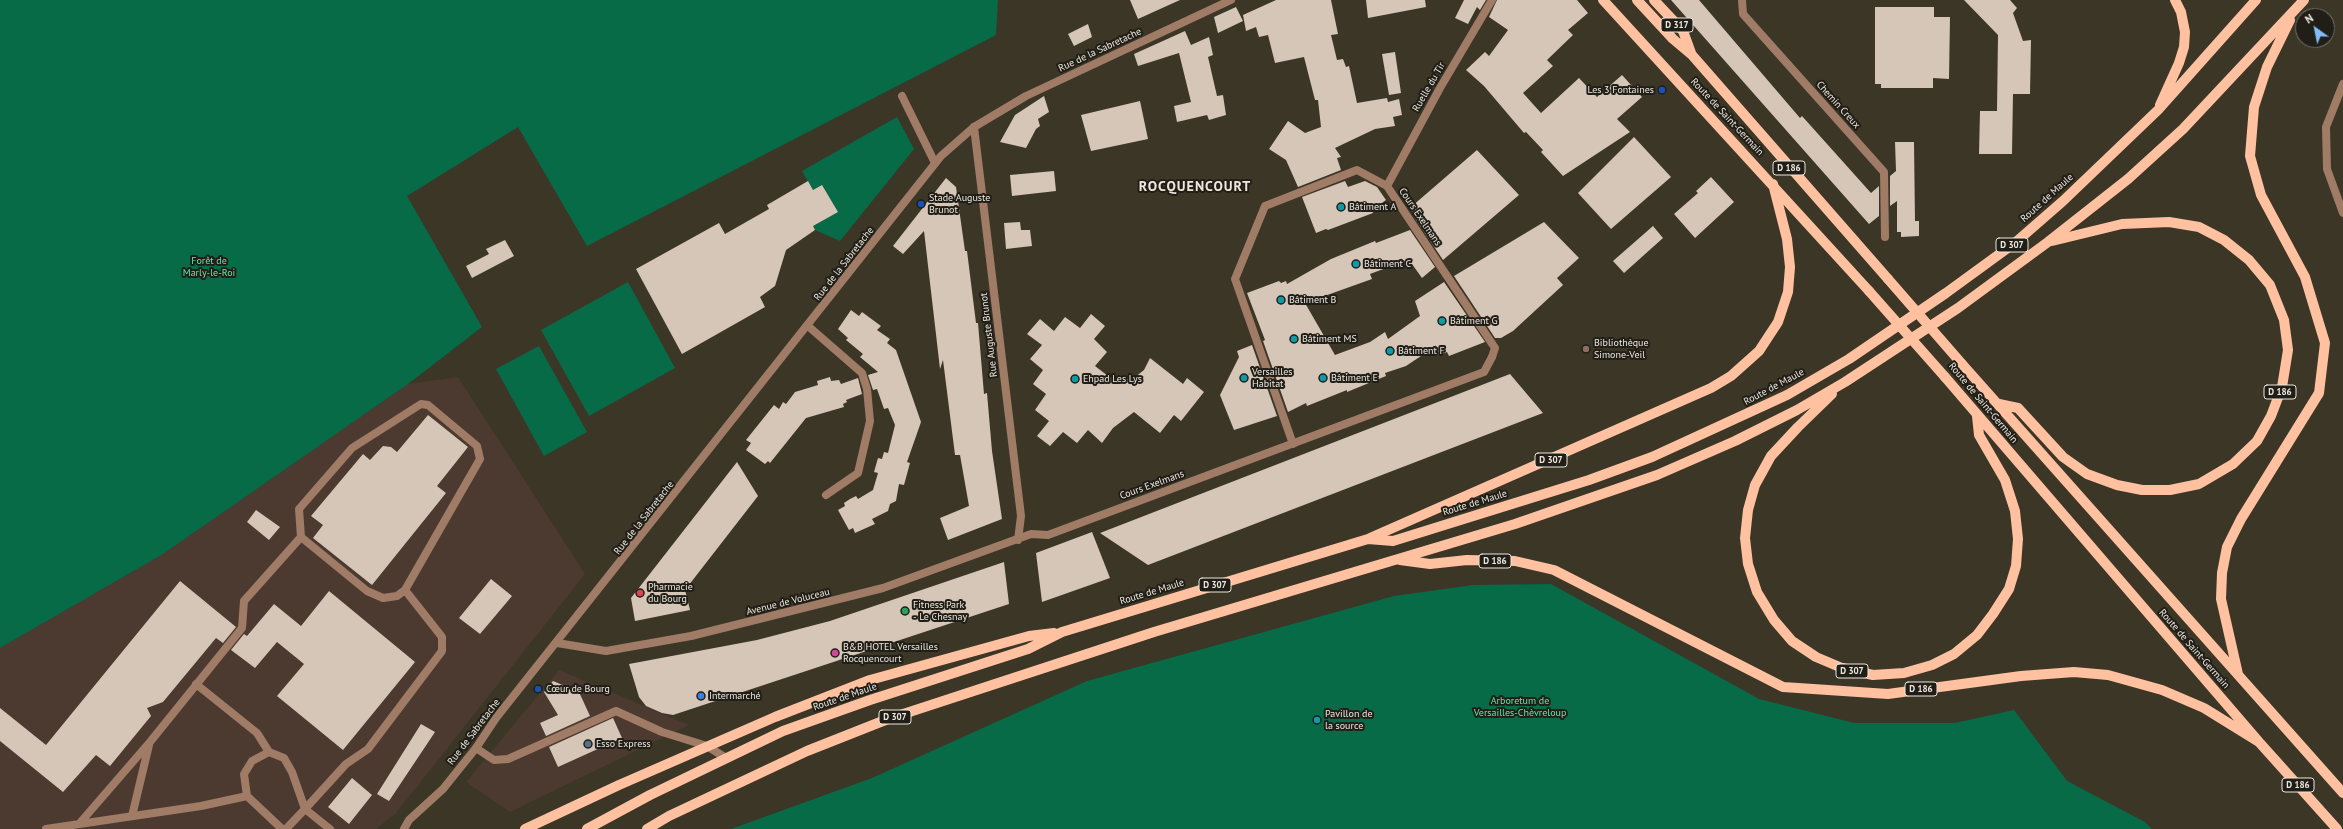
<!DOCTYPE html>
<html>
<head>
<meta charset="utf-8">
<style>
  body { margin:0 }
  #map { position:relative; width:2343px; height:829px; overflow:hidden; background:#3c3627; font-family:"PT Sans",sans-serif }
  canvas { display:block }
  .north { position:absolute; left:2295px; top:8px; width:40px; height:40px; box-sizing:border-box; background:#201e17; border:1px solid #726f67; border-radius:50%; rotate:327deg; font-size:11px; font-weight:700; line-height:16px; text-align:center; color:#ece8de }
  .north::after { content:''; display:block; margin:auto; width:14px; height:18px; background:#7fbdf9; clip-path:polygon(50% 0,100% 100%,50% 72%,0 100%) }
</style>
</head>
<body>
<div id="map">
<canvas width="2343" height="829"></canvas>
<div class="north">N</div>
</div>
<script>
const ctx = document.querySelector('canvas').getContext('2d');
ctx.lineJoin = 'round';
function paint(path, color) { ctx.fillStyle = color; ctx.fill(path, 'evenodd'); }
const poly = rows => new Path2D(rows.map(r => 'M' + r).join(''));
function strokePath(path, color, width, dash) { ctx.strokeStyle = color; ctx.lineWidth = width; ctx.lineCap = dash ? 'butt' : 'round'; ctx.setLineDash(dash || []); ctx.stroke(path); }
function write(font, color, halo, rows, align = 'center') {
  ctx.font = font + ' "PT Sans",sans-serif'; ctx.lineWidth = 4; ctx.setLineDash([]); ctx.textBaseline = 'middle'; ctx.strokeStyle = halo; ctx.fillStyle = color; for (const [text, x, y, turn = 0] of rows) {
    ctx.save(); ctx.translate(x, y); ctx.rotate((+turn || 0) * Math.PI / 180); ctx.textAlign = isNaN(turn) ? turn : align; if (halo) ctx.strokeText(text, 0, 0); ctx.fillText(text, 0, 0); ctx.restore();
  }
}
paint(poly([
  [458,377,585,574,396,813,376,829,0,829,0,648,163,554,408,384],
  [559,670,689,725,510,812,466,782]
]), '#4c3a31');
paint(poly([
  [0,0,998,0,996,35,587,246,518,127,407,196,482,327,408,384,163,554,0,648],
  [897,117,914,149,840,241,815,230,813,226,837,212,822,185,813,190,802,171],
  [628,282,675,368,589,416,541,330],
  [539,346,587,432,544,456,496,369],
  [1551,584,1759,699,1854,723,1955,723,2014,710,2067,781,2145,822,2152,829,731,829,872,778,1087,681,1394,596,1473,585]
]), '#076b47');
paint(poly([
  [1130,0,1180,0,1138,19],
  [1276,0,1331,0,1338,34,1331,35,1337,60,1343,59,1346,67,1349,66,1357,103,1387,98,1388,102,1399,99,1402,115,1393,117,1395,126,1375,129,1335,148,1341,157,1337,158,1341,170,1298,187,1286,160,1269,149,1288,121,1305,133,1321,127,1318,100,1315,100,1304,57,1275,63,1268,35,1259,37,1256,27,1246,31,1243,15],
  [1366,0,1425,0,1426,7,1368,18],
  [1464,0,1486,0,1480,10,1477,7,1468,24,1455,18],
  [1497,0,1577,0,1588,13,1568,30,1573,35,1547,60,1553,66,1523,93,1541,113,1579,78,1597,97,1622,75,1642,97,1617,119,1630,132,1563,176,1541,152,1543,150,1526,132,1524,133,1484,86,1466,70,1485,52,1489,56,1508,30,1489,17],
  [1671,0,1699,0,1800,118,1802,116,1871,193,1879,186,1879,216,1869,224],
  [1964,0,2010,0,2017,8,2013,13,2023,41,2031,40,2030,94,2013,94,2012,154,1979,154,1980,111,1997,111,1998,35],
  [1236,7,1243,21,1218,33,1214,17],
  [1875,7,1934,7,1934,17,1950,17,1949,79,1933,78,1933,88,1881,88,1881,84,1875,84],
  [1088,24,1092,37,1074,46,1068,34],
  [1185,31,1191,45,1209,37,1213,55,1208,57,1217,96,1223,95,1226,115,1209,120,1207,115,1177,122,1174,106,1191,102,1179,53,1138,66,1134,54],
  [1395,52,1401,93,1389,95,1382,54],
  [1044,96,1049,112,1038,119,1040,126,1036,129,1026,148,1000,142,1015,115],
  [1140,101,1148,139,1091,151,1081,115],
  [1634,137,1671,177,1611,229,1578,193],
  [1895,142,1914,142,1915,221,1919,221,1919,236,1901,237,1901,232,1897,232,1897,201,1890,206,1890,176,1896,171],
  [1477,150,1519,195,1443,260,1415,218,1411,207],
  [1054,171,1056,191,1012,196,1010,175],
  [1711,177,1734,202,1695,238,1674,214,1698,193,1696,191],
  [946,178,956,187,965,251,967,251,976,323,978,323,984,394,987,393,992,451,1002,519,948,540,940,518,969,506,960,455,955,455,943,360,940,369,924,231,903,254,893,246],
  [808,181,813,190,822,185,838,212,813,226,815,230,786,250,775,286,760,297,765,307,682,354,636,269,719,223,725,234,769,209,767,205],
  [1345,181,1348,187,1365,181,1377,187,1386,200,1372,210,1373,213,1328,230,1326,229,1316,233,1302,197],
  [1020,222,1021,230,1030,230,1032,246,1006,249,1004,223],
  [1544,222,1579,258,1557,278,1563,285,1513,331,1501,338,1495,338,1454,276],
  [1653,226,1663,238,1624,273,1613,261],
  [1410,230,1435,267,1422,278,1412,264,1386,268,1370,274,1372,279,1305,303,1335,355,1370,342,1385,332,1388,339,1420,316,1415,301,1444,282,1485,342,1449,356,1447,352,1436,356,1433,348,1406,366,1385,373,1386,376,1347,392,1347,390,1307,406,1306,403,1288,412,1263,341,1265,340,1247,293,1279,281,1281,283,1286,281,1287,284,1331,259,1375,241,1376,243],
  [505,240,514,256,472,278,466,266,489,254,486,249],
  [851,310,859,316,862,312,881,326,877,330,890,339,887,343,896,350,921,422,907,462,910,463,904,485,899,484,896,501,890,504,888,511,872,519,875,524,855,533,853,528,849,530,838,510,845,506,844,503,850,499,856,496,858,499,873,490,878,473,874,472,878,458,882,459,884,452,888,453,895,425,888,408,884,409,877,389,873,390,868,375,878,372,860,357,863,354,846,340,848,338,838,329],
  [1091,314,1105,326,1094,339,1107,352,1095,366,1108,376,1117,380,1134,378,1144,370,1150,358,1183,384,1187,378,1204,392,1181,421,1174,415,1160,433,1134,412,1113,428,1102,443,1088,430,1077,443,1063,432,1050,446,1037,436,1049,421,1035,410,1046,394,1033,384,1043,370,1030,359,1042,345,1027,334,1040,319,1054,331,1065,317,1080,328],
  [1252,345,1277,416,1234,430,1220,395,1239,357,1237,351],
  [1510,374,1543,413,1148,565,1100,533],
  [830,377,831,381,839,380,841,384,858,378,862,394,846,400,847,402,843,404,844,407,806,418,770,463,768,461,765,464,746,450,751,443,746,440,774,405,779,409,783,402,786,404,795,392,818,385,817,381],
  [428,415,468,447,437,486,446,493,372,585,313,538,323,525,311,516,363,454,370,460,383,446,391,447,397,452],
  [737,462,758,496,685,590,690,610,635,621,631,598],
  [256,510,280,527,269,540,247,522],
  [1092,532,1110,578,1042,602,1036,553],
  [1004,562,1009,604,673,715,662,713,646,706,639,697,629,664,757,640,830,621],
  [491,579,512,596,480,634,459,618],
  [180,581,236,627,223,643,216,638,163,702,147,708,151,716,110,766,96,755,63,792,0,741,0,708,46,745],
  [329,591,415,662,343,750,277,696,304,664,277,642,255,668,231,650,244,634,247,636,274,604,301,626],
  [553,681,579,692,590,716,546,736,540,723,558,715,544,692],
  [613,718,622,738,558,767,549,747],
  [421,724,435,732,389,801,377,794],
  [352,778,372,795,349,824,328,807]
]), '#d5c6b7');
strokePath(poly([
  [902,96,935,163],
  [1387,186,1440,88,1492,0],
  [808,326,862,373,867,389,870,421,858,473,826,495],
  [1293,444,1235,279,1265,206,1357,170,1387,186,1495,348,1492,357],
  [196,684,257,733,269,752],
  [476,748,494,760,508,759,616,711,662,732,707,746,726,758],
  [132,816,149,745],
  [79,824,150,742,242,628,244,601,301,537,299,509,352,448,421,404,428,405,477,446,480,459,405,590,397,596,383,598,367,591,301,537],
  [46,829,201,806,247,796],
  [282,829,247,796,244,774,252,761,269,752,284,758,292,772,305,809,286,829],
  [330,829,305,809,346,764,368,749,442,651,442,637,405,590]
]), '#a07b66', 8);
strokePath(poly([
  [1742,0,1743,14,1884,172,1885,237],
  [2343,84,2326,127,2327,169,2343,213],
  [974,127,1021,516,1018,540],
  [557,643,606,651,691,636,883,588,1031,534,1048,535,1484,372,1492,357]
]), '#a07b66', 8);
strokePath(poly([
  [404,829,409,820,443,789,476,748,496,718,941,156,974,127,1026,96,1231,0]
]), '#a07b66', 8);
strokePath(poly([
  [1603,0,1869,291],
  [1637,0,1673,39,1692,55,1888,279],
  [1654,0,1683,31,1691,53],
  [2160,105,2179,63,2184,47,2185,32,2181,12,2175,0],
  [1962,364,2343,793],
  [1945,377,2259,742,2337,829],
  [1832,394,1798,427,1771,456,1755,485,1748,510,1745,538,1748,564,1757,592,1774,620,1792,641,1816,657,1842,668,1873,675,1904,673,1932,665,1954,654,1977,635,1993,614,2009,589,2016,566,2018,539,2015,511,2005,480,1979,435,1977,416],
  [1999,404,2018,408,2063,457,2087,474,2117,485,2142,490,2170,490,2199,484,2233,464,2257,441,2271,416,2282,387,2288,350,2284,320,2270,285,2249,260,2224,240,2199,227,2169,222,2122,224,2052,241],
  [1370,538,1711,388,1731,376,1759,351,1778,322,1788,292,1790,267,1787,239,1773,184],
  [1400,560,1430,564,1467,560,1515,561,1554,570,1783,687,1888,694,2021,676,2074,672,2108,675,2162,690,2204,708,2259,742],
  [2238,674,2221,599,2222,573,2227,547,2241,519,2319,393,2325,343,2305,277,2261,195,2250,156,2254,107,2267,67,2290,20],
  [525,829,619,785,775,717,870,680,1029,636,1054,633],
  [587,829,650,795,783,731,870,700,1028,649,1062,632,1368,539,1393,541,1589,480,1652,457,1787,395,1849,359,1946,293,2016,242,2063,201,2158,110,2256,0],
  [647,829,669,816,807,751,888,719,1154,632,1515,524,1657,475,1735,441,1797,410,1845,382,1958,308,2048,242,2128,179,2183,129,2304,0]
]), '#ffc1a0', 10);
strokePath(poly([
  [1888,279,1962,364],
  [1869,291,1945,377]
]), '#ffc1a0', 10);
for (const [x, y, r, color] of [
  [1662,90,4,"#1a4fb4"],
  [921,204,4,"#1a4fb4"],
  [1341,207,4,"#0f9aa8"],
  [1356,264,4,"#0f9aa8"],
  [1281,300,4,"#0f9aa8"],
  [1442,321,4,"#0f9aa8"],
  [1294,339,4,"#0f9aa8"],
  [1586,349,4,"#8d6e63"],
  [1390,351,4,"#0f9aa8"],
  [1244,378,4,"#0f9aa8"],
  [1323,378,4,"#0f9aa8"],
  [1075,379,4,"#0f9aa8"],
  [640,593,4,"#e0444e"],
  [905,611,4,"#2e9e5b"],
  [835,653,4,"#d1479c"],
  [538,689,4,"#1a4fb4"],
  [701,696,4,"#3f7fe0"],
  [1317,720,4,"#0f9aa8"],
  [588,744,4,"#5c6f8a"]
]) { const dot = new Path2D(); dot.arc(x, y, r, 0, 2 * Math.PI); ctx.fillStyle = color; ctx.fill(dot); strokePath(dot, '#201e17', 1.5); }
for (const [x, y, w] of [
  [1677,25,32],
  [1789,168,32],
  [2012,245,32],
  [2280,392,32],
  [1551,460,32],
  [1495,561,32],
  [1215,585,32],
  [1852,671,32],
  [1921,689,32],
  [895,717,32],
  [2298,785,32]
]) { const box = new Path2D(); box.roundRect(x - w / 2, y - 7, w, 14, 3); ctx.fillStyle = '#201e17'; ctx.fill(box); strokePath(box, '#ece8de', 1); }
write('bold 9px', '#ece8de', null, [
  ["D 317",1677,25],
  ["D 186",1789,168],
  ["D 307",2012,245],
  ["D 186",2280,392],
  ["D 307",1551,460],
  ["D 186",1495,561],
  ["D 307",1215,585],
  ["D 307",1852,671],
  ["D 186",1921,689],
  ["D 307",895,717],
  ["D 186",2298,785]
]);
write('10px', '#ece8de', '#201e17', [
  ["Rue de la Sabretache",1100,50,-25],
  ["Ruelle du Tir",1429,87,-60],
  ["Chemin Creux",1838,105,48],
  ["Route de Saint-Germain",1727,117,47],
  ["Route de Maule",2047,198,-42],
  ["Cours Exelmans",1420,217,56],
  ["Rue de la Sabretache",844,264,-52],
  ["Rue Auguste Brunot",989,335,-97],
  ["Route de Maule",1774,387,-28],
  ["Route de Saint-Germain",1983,403,50],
  ["Cours Exelmans",1152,485,-20],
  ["Route de Maule",1475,503,-17],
  ["Rue de la Sabretache",644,518,-52],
  ["Route de Maule",1152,592,-17],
  ["Avenue de Voluceau",788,602,-14],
  ["Route de Saint-Germain",2194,649,49],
  ["Route de Maule",845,697,-19],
  ["Rue de Sabretache",474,732,-53]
]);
write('10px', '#ece8de', '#201e17', [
  ["Les 3 Fontaines",1654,90,"right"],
  ["Stade Auguste",929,198],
  ["Brunot",929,210],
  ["Bâtiment A",1349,207],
  ["Bâtiment C",1364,264],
  ["Bâtiment B",1289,300],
  ["Bâtiment G",1450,321],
  ["Bâtiment MS",1302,339],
  ["Bibliothèque",1594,343],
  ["Simone-Veil",1594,355],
  ["Bâtiment F",1398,351],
  ["Versailles",1252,372],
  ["Habitat",1252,384],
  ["Bâtiment E",1331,378],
  ["Ehpad Les Lys",1083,379],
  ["Pharmacie",648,587],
  ["du Bourg",648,599],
  ["Fitness Park",913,605],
  ["- Le Chesnay",913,617],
  ["B&B HOTEL Versailles",843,647],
  ["Rocquencourt",843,659],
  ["Cœur de Bourg",546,689],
  ["Intermarché",709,696],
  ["Pavillon de",1325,714],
  ["la source",1325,726],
  ["Esso Express",596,744]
], 'left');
write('10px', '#5cebac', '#201e17', [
  ["Forêt de",209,261],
  ["Marly-le-Roi",209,273],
  ["Arboretum de",1520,701],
  ["Versailles-Chèvreloup",1520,713]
]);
ctx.letterSpacing = '1px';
write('bold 14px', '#ece8de', '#201e17', [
  ["ROCQUENCOURT",1195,187]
]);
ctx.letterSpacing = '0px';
</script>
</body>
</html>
